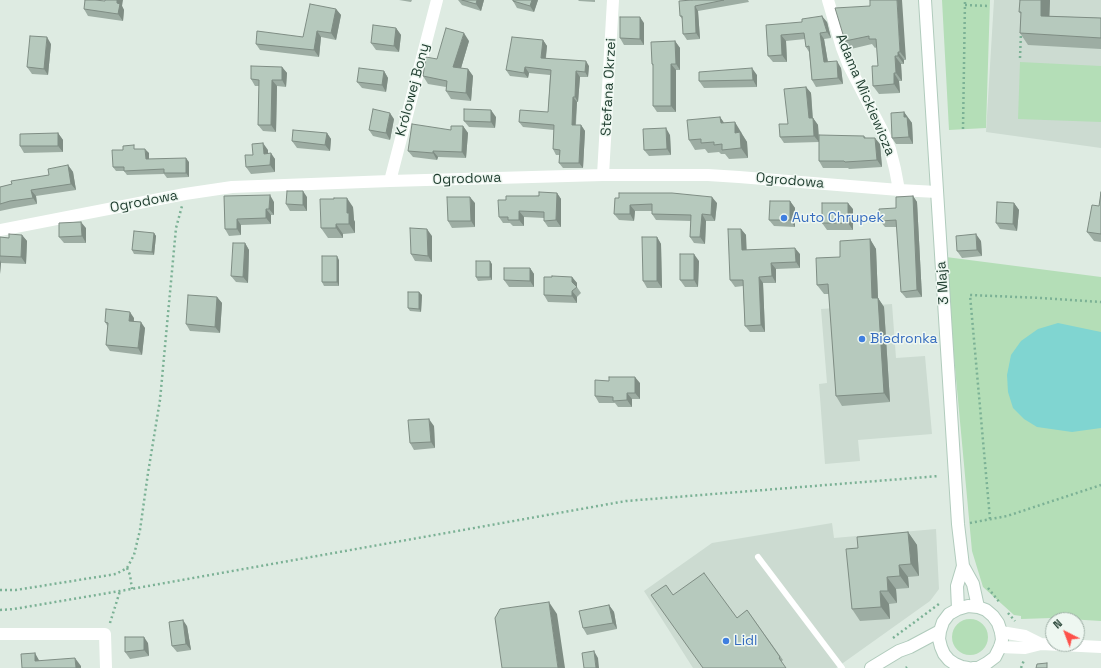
<!DOCTYPE html>
<html>
<head>
<meta charset="utf-8">
<style>
  body { margin:0 }
  #map { position:relative; width:1101px; height:668px; overflow:hidden; background:#deebe2; font-family:"Space Grotesk",sans-serif }
  canvas { display:block }
  .north { position:absolute; left:1045px; top:612px; width:40px; height:40px; box-sizing:border-box; background:#eef7f1; border:1px solid #9baca3; border-radius:50%; rotate:318deg; font-size:11px; font-weight:700; line-height:16px; text-align:center; color:#1e3c2e }
  .north::after { content:''; display:block; margin:auto; width:14px; height:18px; background:#fd514a; clip-path:polygon(50% 0,100% 100%,50% 72%,0 100%) }
</style>
</head>
<body>
<div id="map">
<canvas width="1101" height="668"></canvas>
<div class="north">N</div>
</div>
<script>
const ctx = document.querySelector('canvas').getContext('2d');
ctx.lineJoin = 'round';
function paint(path, color) { ctx.fillStyle = color; ctx.fill(path, 'evenodd'); }
const poly = rows => new Path2D(rows.map(r => 'M' + r).join(''));
function strokePath(path, color, width, dash) { ctx.strokeStyle = color; ctx.lineWidth = width; ctx.lineCap = dash ? 'butt' : 'round'; ctx.setLineDash(dash || []); ctx.stroke(path); }
function write(font, color, halo, rows, align = 'center') {
  ctx.font = font + ' "Space Grotesk",sans-serif'; ctx.lineWidth = 3; ctx.setLineDash([]); ctx.textBaseline = 'middle'; ctx.strokeStyle = halo; ctx.fillStyle = color; for (const [text, x, y, turn = 0] of rows) {
    ctx.save(); ctx.translate(x, y); ctx.rotate((+turn || 0) * Math.PI / 180); ctx.textAlign = isNaN(turn) ? turn : align; if (halo) ctx.strokeText(text, 0, 0); ctx.fillText(text, 0, 0); ctx.restore();
  }
}
paint(poly([
  [994,0,1101,0,1101,148,986,132],
  [892,304,896,358,925,356,932,434,858,440,860,461,825,464,819,384,827,383,821,309],
  [832,523,834,538,936,529,939,589,930,601,836,668,693,668,644,591,712,543]
]), '#ccdbd1');
paint(poly([
  [942,0,990,0,986,128,949,130],
  [1020,62,1101,66,1101,122,1018,119],
  [946,257,1101,277,1101,621,1052,618,1021,619,1021,616,1014,615,983,587,972,551,947,281],
  '952 637a18 18 0 1 1 36 0a18 18 0 1 1-36 0Z'
]), '#b4deb7');
paint(poly([
  [1058,323,1101,332,1101,428,1072,432,1037,427,1024,419,1013,408,1008,392,1007,375,1011,355,1021,341,1038,329]
]), '#80d5d1');
const secondary = poly([
  [925,0,958,524,963,566,957,586,958,609],
  [963,566,973,584,978,607],
  [871,668,899,651,910,647,940,631],
  [968,668,962,667,955,664,949,660,944,654,941,647,939,639,940,631,943,622,949,614,958,609,968,606,978,607,986,610,993,616,998,623,1001,632,1002,640,1000,647,995,657,987,663,978,668,973,668]
]);
strokePath(secondary, '#b0cbbc', 14);
strokePath(poly([
  [965,5,990,6],
  [1020,58,1021,32],
  [963,129,965,0],
  [990,519,970,295,1041,298,1101,302],
  [970,523,1007,516,1101,485],
  [127,568,130,575,132,589],
  [988,588,1000,603],
  [0,590,16,590,116,574,127,568,134,555,140,530,148,473,160,400,176,228,182,206],
  [0,610,14,609,120,591,626,501,939,476],
  [1008,613,1015,621],
  [110,623,120,591],
  [893,638,939,604],
  [906,668,907,667],
  [1021,668,1024,660]
]), '#7bb195', 2.5, [2, 3]);
strokePath(poly([
  [758,557,842,668]
]), '#fff', 6);
strokePath(poly([
  [828,0,842,48,849,66,883,132,890,149,895,169,899,190],
  [603,175,613,0],
  [390,181,437,0],
  [0,230,185,194,232,187,390,181,603,175,708,175,739,177,899,190,937,192],
  [1001,632,1025,636,1041,644],
  [0,634,105,634,106,668],
  [1000,647,1025,648,1041,644,1101,647]
]), '#fff', 12);
strokePath(secondary, '#fff', 12);
paint(poly([
  [399,0,412,0,411,2],
  [458,0,484,0,481,11,462,5],
  [538,0,534,12,517,8,513,1],
  [578,0,595,0,595,2,579,1],
  [692,0,748,0,749,2,698,11,700,39,687,40,683,34,683,20,680,16],
  [1020,0,1050,0,1049,16,1101,18,1101,49,1028,45,1020,33,1021,14,1019,12],
  [122,6,124,10,123,21,88,16,84,9],
  [870,6,906,60,904,60,904,64,901,64,902,81,899,81,900,93,879,94,873,86,878,66,877,47,875,48,872,44,851,49,845,41],
  [336,9,341,15,336,40,321,37,319,57,260,50,256,44,303,37],
  [827,22,831,38,824,39,828,62,841,68,843,84,816,87,812,80,809,52,806,47,805,39,786,41,787,62,773,62,768,56,766,25],
  [644,23,644,45,624,45,620,38],
  [396,28,401,35,399,52,376,50,371,43],
  [543,40,547,46,546,58,589,66,588,77,580,77,578,102,577,102,576,125,581,125,585,131,583,168,563,168,559,163,560,155,556,155,553,149,554,130,523,127,519,122,548,112,550,75,529,73,528,78,510,76,506,70],
  [469,41,461,68,468,69,473,76,471,101,451,99,446,91,446,87,428,84,423,76,437,59],
  [675,41,680,48,680,70,676,70,676,112,657,112,653,106,653,66,652,64],
  [51,44,48,75,32,74,27,67],
  [282,67,287,73,286,87,277,86,276,132,263,131,258,125,259,86,255,86,251,79],
  [384,71,388,78,386,92,362,88,357,82],
  [757,75,757,87,704,88,699,81],
  [806,87,811,93,813,118,818,125,819,142,784,143,780,137,788,124],
  [904,112,912,123,913,144,896,144,892,138],
  [496,117,495,128,469,127,464,121],
  [720,117,724,123,741,132,742,134,747,142,748,158,729,159,725,154,721,154,719,152,708,153,705,149,695,150,689,140],
  [394,119,390,140,373,136,369,130],
  [463,126,468,133,466,158,438,157,437,160,413,157,408,151,451,130],
  [58,133,63,140,63,152,24,153,20,146],
  [327,133,331,139,330,151,297,148,292,141],
  [670,135,671,155,649,156,644,150],
  [864,136,866,138,880,144,882,167,849,169,848,168,823,168,819,161],
  [136,149,149,153,149,159,189,162,189,177,167,178,164,174,127,175,124,171,116,171,113,167],
  [268,150,268,153,275,159,275,172,251,174,246,167,253,155],
  [68,165,73,172,76,190,36,196,37,204,14,208,0,211,0,187,49,175],
  [1101,192,1101,242,1094,241,1087,232,1099,206],
  [557,193,561,199,561,227,548,227,544,221,544,218,524,217,524,226,513,226,510,223,503,223,499,217,506,200],
  [224,196,274,202,274,215,271,215,271,224,241,225,241,235,229,236,225,229],
  [913,196,917,202,922,297,906,298,901,292,897,227,885,227,880,221],
  [307,197,307,211,290,211,286,204],
  [615,198,717,203,715,221,706,221,705,244,694,243,690,237,691,221,656,220,652,214,652,211,635,211,634,221,619,220,614,214],
  [790,201,795,208,795,227,774,226,769,220],
  [475,203,475,227,452,228,448,221],
  [1014,203,1019,210,1017,231,1000,229,996,223],
  [353,207,354,220,355,222,355,233,343,234,343,238,328,238,321,228],
  [853,209,853,230,827,230,822,223],
  [86,228,86,243,64,243,59,237],
  [741,229,746,235,746,250,800,254,800,268,776,269,776,283,763,283,765,332,750,332,745,326,743,286,735,287,730,280],
  [154,233,156,236,154,255,134,254,132,250],
  [22,235,27,241,26,264,1,263,0,274,0,237,9,238],
  [432,236,432,262,415,261,411,254],
  [657,237,661,244,662,288,647,288,643,281],
  [870,239,876,249,878,298,884,307,890,402,842,406,836,396,829,294,824,294,817,285,840,257],
  [981,241,982,256,962,258,957,251],
  [245,243,249,250,248,283,236,282,231,276],
  [339,260,339,286,324,286,322,282],
  [699,261,698,287,685,287,680,280],
  [492,264,492,280,478,281,476,277],
  [530,268,534,274,534,287,509,287,504,280],
  [572,277,577,283,577,287,581,293,577,297,577,303,548,302,544,295],
  [419,292,422,295,421,312,410,311,408,308],
  [217,297,222,303,220,333,190,331,186,324],
  [134,318,134,321,145,328,142,355,110,351,106,345,108,327,105,322],
  [640,383,640,399,632,399,632,407,618,407,615,403,599,403,595,396],
  [434,426,435,448,414,450,410,443],
  [908,532,917,545,919,576,908,577,909,588,896,589,897,603,889,604,890,619,860,621,852,609,858,548],
  [673,595,737,618,747,610,783,660,781,662,703,668],
  [609,605,614,612,617,629,587,635,583,628],
  [187,626,191,650,177,652,172,646],
  [148,643,149,656,130,659,125,652]
]), '#9dada3');
paint(poly([
  [117,0,123,0,122,6,124,10,123,21,118,14,117,3],
  [477,0,484,0,481,11,476,4],
  [532,0,538,0,534,12,530,6],
  [897,0,902,0,906,60,900,52],
  [1041,0,1050,0,1049,28,1041,16],
  [695,6,698,11,700,39,696,33],
  [336,9,341,15,336,40,331,33],
  [822,16,827,22,831,38,827,32],
  [640,17,644,23,644,45,640,39],
  [396,28,401,35,399,52,394,46],
  [317,31,321,37,319,57,314,50],
  [464,33,469,41,459,75,453,67],
  [820,33,824,39,829,69,824,62],
  [781,35,786,41,787,62,782,55],
  [47,37,51,44,48,75,44,69],
  [543,40,547,46,545,63,541,58],
  [675,41,680,48,680,70,676,64],
  [898,52,904,60,904,64,898,56],
  [895,56,901,64,902,81,896,73],
  [586,61,589,66,588,77,585,72],
  [837,61,841,68,843,84,838,78],
  [671,64,676,70,676,112,671,106],
  [282,67,287,73,286,87,282,80],
  [525,67,529,73,528,78,524,73],
  [752,68,757,75,757,87,753,80],
  [468,69,473,76,471,101,466,93],
  [384,71,388,78,386,92,382,85],
  [576,71,580,77,578,102,575,97],
  [894,73,899,81,900,93,894,84],
  [272,80,277,86,276,132,271,125],
  [806,87,811,93,813,125,809,118],
  [573,97,577,102,575,130,572,125],
  [491,110,496,117,495,128,491,122],
  [904,112,912,123,913,144,909,137,904,117],
  [390,113,394,119,390,140,386,133],
  [720,117,727,127,721,123],
  [813,118,818,125,819,142,814,136],
  [735,122,741,132,742,134,747,142,748,158,741,148,735,133],
  [581,125,585,131,583,168,579,163],
  [463,126,468,133,466,158,462,152],
  [666,128,670,135,671,155,667,149],
  [58,133,63,140,63,152,58,146],
  [327,133,331,139,330,151,325,145],
  [875,138,880,144,882,167,877,160],
  [263,143,268,150,268,160,264,154],
  [145,149,149,153,149,163,146,159],
  [433,151,438,157,437,160,433,153],
  [271,153,275,159,275,172,270,165],
  [186,158,189,162,189,177,186,173],
  [68,165,73,172,76,190,71,184],
  [31,190,36,196,37,204,33,198],
  [303,191,307,197,307,211,303,205],
  [557,193,561,199,561,227,556,220],
  [270,195,274,202,274,215,269,209],
  [913,196,917,202,922,297,917,290],
  [470,197,475,203,475,227,471,221],
  [712,197,717,203,715,221,711,215],
  [347,198,353,207,354,220,355,222,355,233,349,224,347,213],
  [790,201,795,208,795,227,790,220],
  [848,203,853,209,853,230,848,223],
  [1014,203,1019,210,1017,231,1013,224],
  [630,205,635,211,634,221,630,214],
  [266,209,271,215,271,224,266,218],
  [519,211,524,217,524,226,519,220],
  [702,214,706,221,705,244,700,237],
  [237,219,241,225,241,235,237,229],
  [81,222,86,228,86,243,82,236],
  [336,224,343,234,343,238,336,228],
  [427,229,432,236,432,262,428,256],
  [741,229,746,235,747,256,742,250],
  [154,233,156,236,154,255,152,252],
  [976,234,981,241,982,256,977,250],
  [22,235,27,241,26,264,21,257],
  [657,237,661,244,662,288,657,281],
  [870,239,876,249,878,298,884,307,890,402,884,393,872,298],
  [245,243,249,250,248,283,243,277],
  [795,248,800,254,800,268,796,262],
  [694,254,699,261,698,287,694,280],
  [337,256,339,260,339,286,337,282],
  [0,260,1,263,0,274],
  [490,261,492,264,492,280,490,277],
  [771,263,776,269,776,283,772,276],
  [530,268,534,274,534,287,530,281],
  [572,277,577,283,577,287,572,282],
  [759,277,763,283,765,332,761,325],
  [572,291,577,297,577,303,572,296],
  [419,292,422,295,421,312,419,309],
  [217,297,222,303,220,333,215,327],
  [130,312,134,318,133,327,129,321],
  [141,322,145,328,142,355,138,348],
  [635,377,640,383,640,399,635,393],
  [627,393,632,399,632,407,627,400],
  [429,419,434,426,435,448,431,442],
  [908,532,917,545,919,576,911,564],
  [899,565,908,577,909,588,900,576],
  [887,577,896,589,897,603,888,591],
  [880,591,889,604,890,619,881,607],
  [549,602,557,614,565,668,558,668],
  [609,605,614,612,617,629,613,623],
  [183,620,187,626,191,650,186,644],
  [144,637,148,643,149,656,144,650],
  [594,651,598,658,599,668,596,668],
  [35,653,40,662,35,661],
  [75,658,81,666,81,668,76,668]
]), '#7f8d84');
const building = poly([
  [85,0,95,0,105,1,105,0,117,0,117,3,120,4,118,14,84,9,85,0],
  [462,0,477,0,476,4,462,0],
  [513,0,532,0,530,6,513,1,513,0],
  [692,0,724,0,695,6,696,33,683,34,682,16,680,16,679,1,692,0],
  [870,0,897,0,900,52,898,52,898,56,895,56,896,73,894,73,894,84,873,86,872,66,878,66,876,39,869,39,869,36,845,41,835,8,870,6,870,0],
  [1020,0,1041,0,1041,16,1101,18,1101,38,1020,33,1021,12,1019,12,1020,0],
  [310,4,336,9,331,33,317,31,314,50,256,44,257,31,303,37,310,4],
  [822,16,827,32,820,33,824,62,837,61,838,78,812,80,809,46,806,47,804,33,781,35,782,55,768,56,766,25,802,22,802,19,822,16],
  [620,17,640,17,640,39,620,38,620,17],
  [373,25,396,28,394,46,371,43,373,25],
  [446,28,464,33,453,67,468,69,466,93,446,91,447,81,423,76,426,57,437,59,446,28],
  [30,36,47,37,44,69,27,67,30,36],
  [512,37,543,40,541,58,586,61,585,72,576,71,575,97,573,97,572,125,581,125,579,163,559,163,560,150,553,149,554,125,519,122,520,110,548,112,551,70,525,67,524,73,506,70,512,37],
  [675,41,676,64,671,64,671,106,653,106,653,64,652,64,651,42,675,41],
  [251,66,282,67,282,80,272,80,271,125,258,125,259,80,251,79,251,66],
  [359,68,384,71,382,85,357,82,359,68],
  [752,68,753,80,699,81,699,72,752,68],
  [806,87,809,118,813,118,814,136,780,137,779,124,788,124,784,89,806,87],
  [373,109,390,113,386,133,369,130,373,109],
  [464,109,491,110,491,122,464,121,464,109],
  [904,112,904,117,907,117,909,137,892,138,891,113,904,112],
  [720,117,721,123,735,122,735,133,740,132,741,148,722,150,722,144,714,145,714,142,701,143,701,139,689,140,687,120,720,117],
  [412,124,451,130,451,126,463,126,462,152,433,151,433,153,408,151,412,124],
  [666,128,667,149,644,150,643,129,666,128],
  [293,130,327,133,325,145,292,141,293,130],
  [58,133,58,146,20,146,20,134,58,133],
  [819,135,864,136,864,138,875,138,877,160,845,162,844,161,819,161,819,135],
  [263,143,264,154,271,153,270,165,246,167,245,155,253,155,252,144,263,143],
  [134,145,134,149,145,149,146,159,186,158,186,173,164,173,164,169,124,171,124,167,113,167,112,150,123,150,123,146,134,145],
  [68,165,71,184,31,190,33,198,10,201,0,204,0,187,12,184,11,181,49,175,48,169,68,165],
  [287,191,303,191,303,205,286,204,287,191],
  [539,192,557,193,556,220,544,221,544,212,519,211,519,220,508,220,508,217,499,217,498,200,506,200,506,196,539,196,539,192],
  [1101,192,1101,234,1087,232,1092,205,1099,206,1101,192],
  [619,193,672,193,712,197,711,215,702,214,700,237,690,237,691,215,652,214,652,204,630,205,630,214,614,214,615,198,619,198,619,193],
  [270,195,269,209,266,209,266,218,237,219,237,229,225,229,224,196,270,195],
  [913,196,917,290,901,292,896,220,880,221,879,209,896,208,896,197,913,196],
  [447,197,470,197,471,221,448,221,447,197],
  [334,198,347,198,347,213,349,213,349,224,336,224,336,228,321,228,320,199,334,199,334,198],
  [770,201,790,201,790,220,769,220,770,201],
  [997,202,1014,203,1013,224,996,223,997,202],
  [822,203,848,203,848,223,822,223,822,203],
  [81,222,82,236,59,237,59,223,81,222],
  [410,228,427,229,428,256,411,254,410,228],
  [728,229,741,229,742,250,795,248,796,262,771,263,772,276,759,277,761,325,745,326,743,280,730,280,728,229],
  [134,231,154,233,152,252,132,250,134,231],
  [9,234,22,235,21,257,0,256,0,237,9,238,9,234],
  [976,234,977,250,957,251,956,236,976,234],
  [642,237,657,237,657,281,643,281,642,237],
  [870,239,872,298,878,298,884,393,836,396,828,284,817,285,816,258,840,257,840,241,870,239],
  [233,243,245,243,243,277,231,276,233,243],
  [680,254,694,254,694,280,680,280,680,254],
  [322,256,337,256,337,282,322,282,322,256],
  [476,261,490,261,490,277,476,277,476,261],
  [504,268,530,268,530,281,504,280,504,268],
  [552,276,572,277,572,282,577,287,572,291,572,296,544,295,544,277,552,277,552,276],
  [408,292,419,292,419,309,408,308,408,292],
  [188,295,217,297,215,327,186,324,188,295],
  [106,309,130,312,129,321,141,322,138,348,106,345,108,323,105,322,106,309],
  [609,377,635,377,635,393,627,393,627,400,613,401,613,397,595,396,595,380,609,381,609,377],
  [429,419,431,442,410,443,408,420,429,419],
  [908,532,911,564,899,565,900,576,887,577,888,591,880,591,881,607,852,609,846,549,858,548,857,537,908,532],
  [704,573,737,618,747,610,780,657,779,658,786,668,703,668,651,595,666,585,673,595,704,573],
  [549,602,558,668,502,668,495,618,500,609,549,602],
  [609,605,613,623,583,628,579,611,609,605],
  [183,620,186,644,172,646,169,622,183,620],
  [125,637,144,637,144,650,125,652,125,637],
  [594,651,596,668,584,668,582,653,594,651],
  [35,653,35,661,75,658,76,668,22,668,21,654,35,653],
  [1047,663,1047,668,1036,668,1037,664,1047,663]
]);
paint(building, '#b6c9bd');
strokePath(building, '#7f8d84', 1);
for (const [x, y, r, color] of [
  [784,218,4,"#3f7fe0"],
  [862,339,4,"#3f7fe0"],
  [726,641,4,"#3f7fe0"]
]) { const dot = new Path2D(); dot.arc(x, y, r, 0, 2 * Math.PI); ctx.fillStyle = color; ctx.fill(dot); strokePath(dot, '#eef7f1', 1.5); }
write('14px', '#1e3c2e', '#eef7f1', [
  ["Stefana Okrzei",609,87,-87],
  ["Królowej Bony",413,90,-75],
  ["Adama Mickiewicza",865,95,67],
  ["Ogrodowa",467,179,-2],
  ["Ogrodowa",790,181,5],
  ["Ogrodowa",144,202,-11],
  ["3 Maja",943,283,-94]
]);
write('14px', '#366cbe', '#eef7f1', [
  ["Auto Chrupek",792,218],
  ["Biedronka",870,339],
  ["Lidl",734,641]
], 'left');
</script>
</body>
</html>
